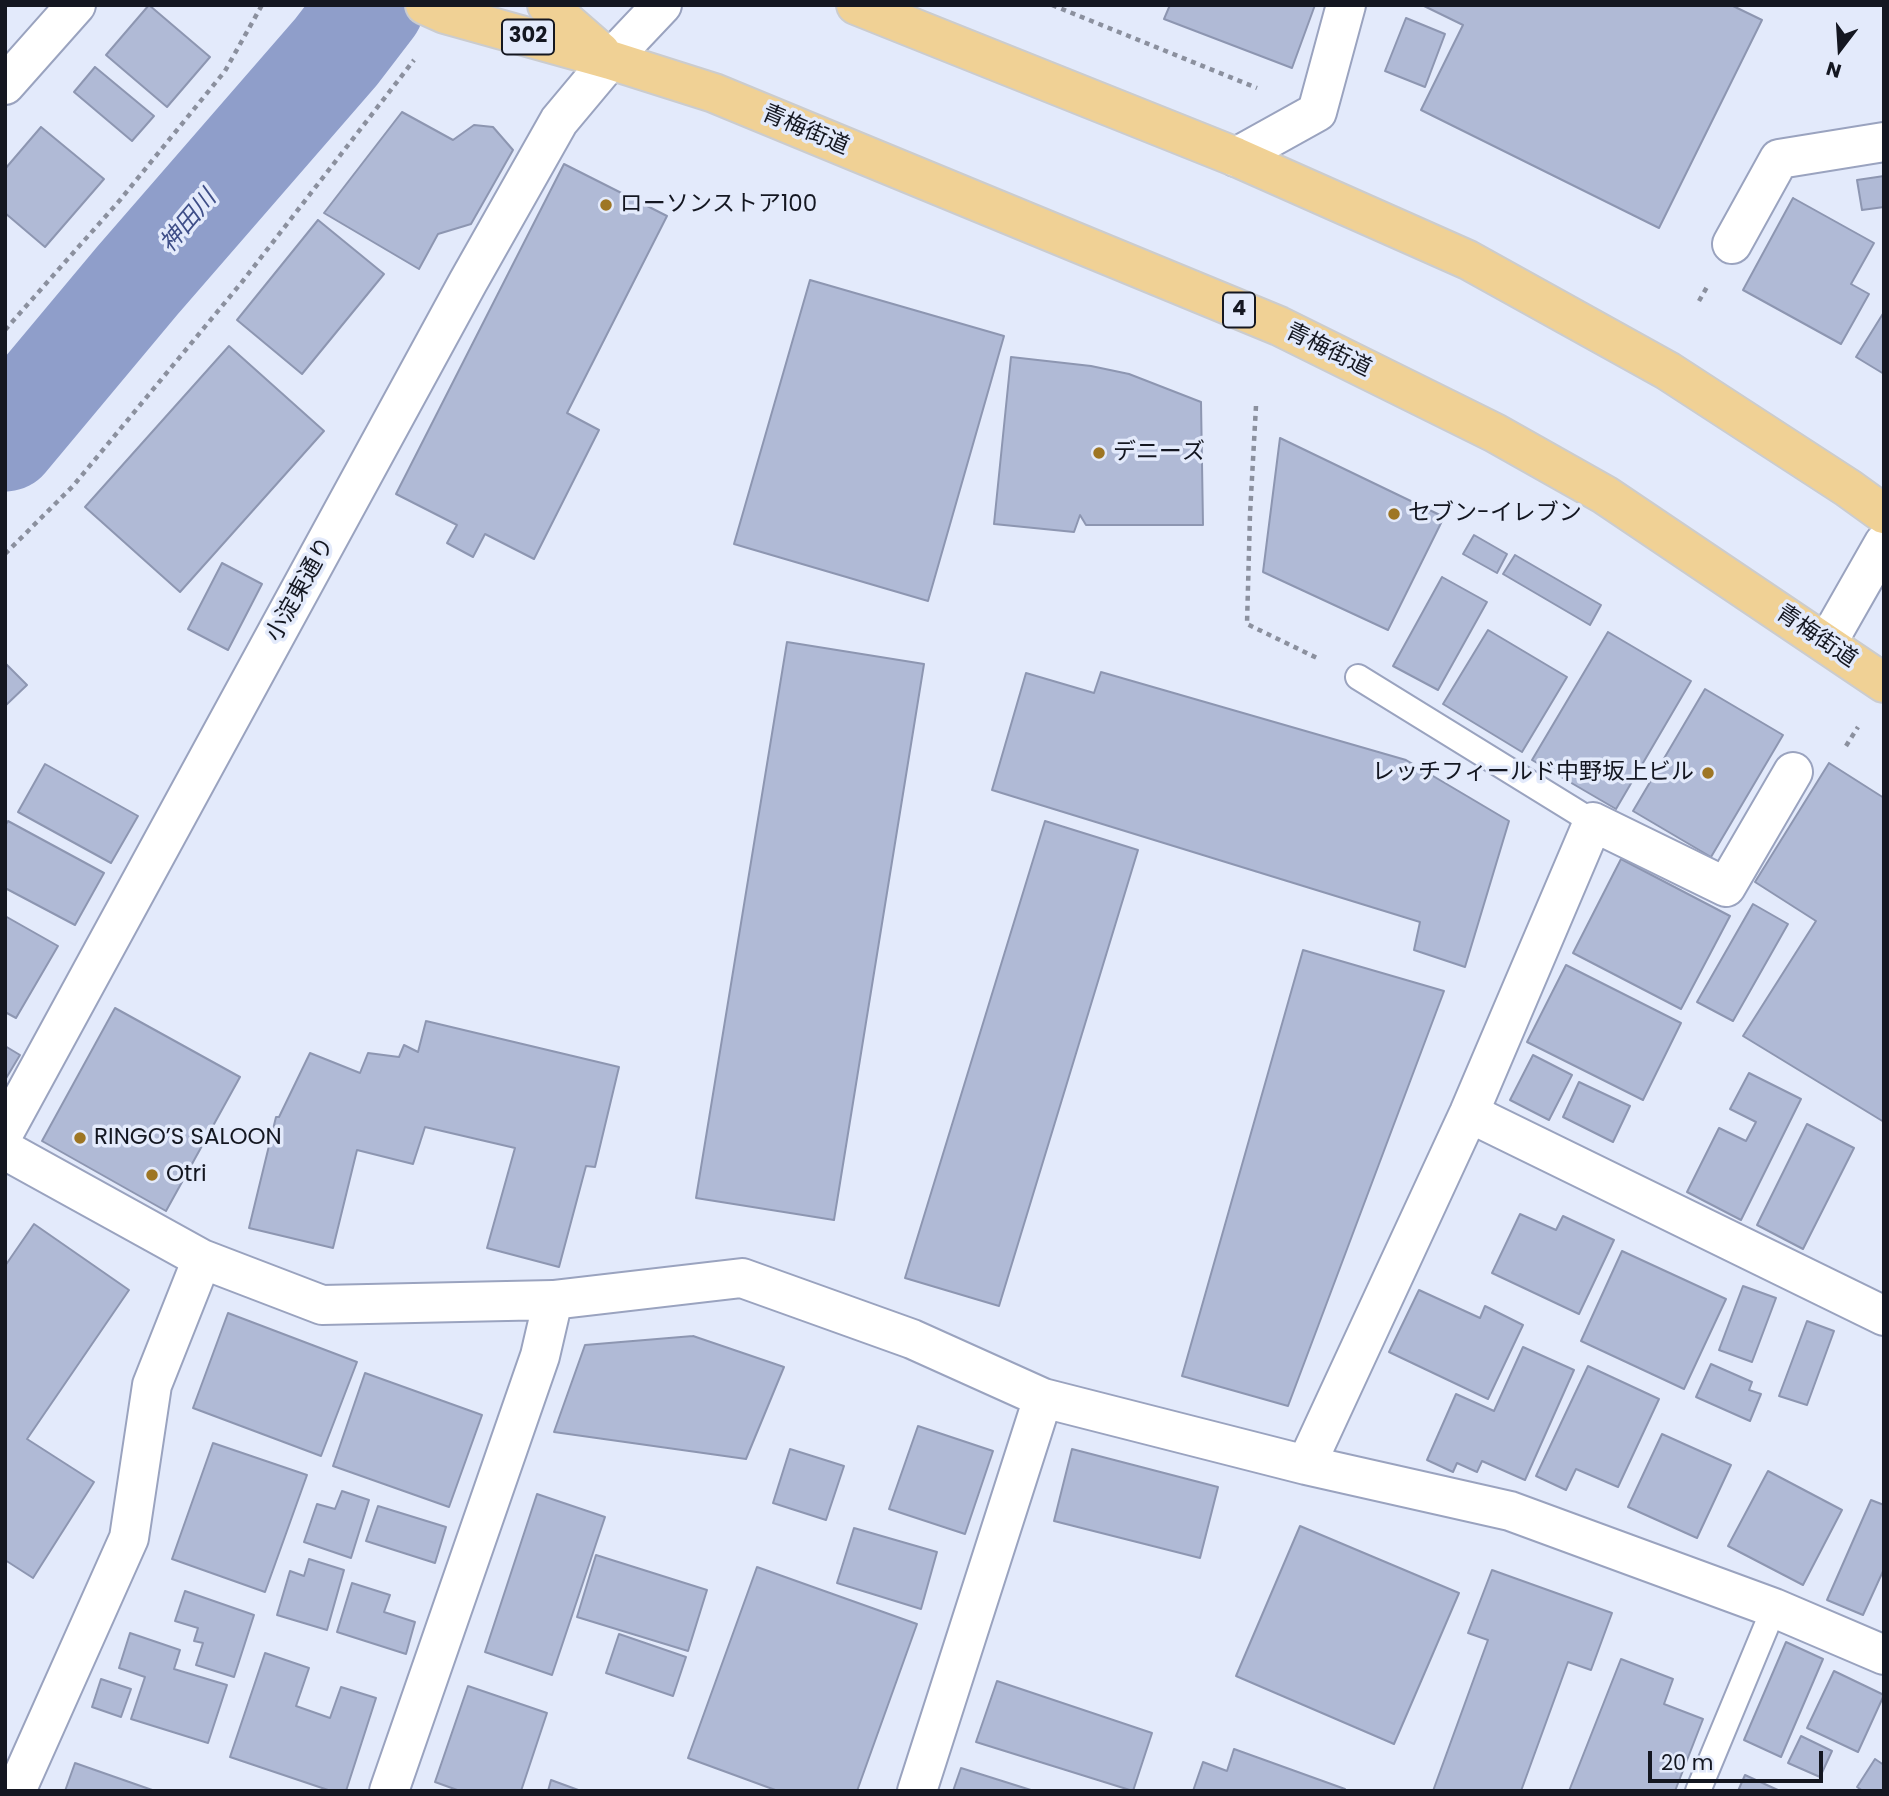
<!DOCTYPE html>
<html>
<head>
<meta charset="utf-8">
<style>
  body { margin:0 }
  #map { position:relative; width:1889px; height:1796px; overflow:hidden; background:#e3eafb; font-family:Poppins,sans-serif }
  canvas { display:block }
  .frame { position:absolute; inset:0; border:7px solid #141721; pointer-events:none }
  .north { position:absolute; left:1805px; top:14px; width:70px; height:70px; -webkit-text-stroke:5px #e3eafb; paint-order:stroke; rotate:197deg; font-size:19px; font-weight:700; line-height:28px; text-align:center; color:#141721 }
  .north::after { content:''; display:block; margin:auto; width:24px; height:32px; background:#141721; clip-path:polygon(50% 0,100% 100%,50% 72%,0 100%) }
  .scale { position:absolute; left:1648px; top:1751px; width:175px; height:32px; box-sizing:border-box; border:4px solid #141721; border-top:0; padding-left:9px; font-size:21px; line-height:24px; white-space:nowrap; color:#141721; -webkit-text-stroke:5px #e3eafb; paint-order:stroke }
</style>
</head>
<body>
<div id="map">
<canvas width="1889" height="1796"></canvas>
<div class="frame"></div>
<div class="north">N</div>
<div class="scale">20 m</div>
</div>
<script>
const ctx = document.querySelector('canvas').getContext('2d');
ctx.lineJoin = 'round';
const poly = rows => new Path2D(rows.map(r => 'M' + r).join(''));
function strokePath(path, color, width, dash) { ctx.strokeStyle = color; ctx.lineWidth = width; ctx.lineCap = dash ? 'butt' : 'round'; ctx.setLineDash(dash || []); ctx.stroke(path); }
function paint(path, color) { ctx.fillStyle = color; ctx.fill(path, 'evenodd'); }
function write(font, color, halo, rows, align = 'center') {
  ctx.font = font + ' Poppins,"Noto Sans JP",sans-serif'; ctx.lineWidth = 7; ctx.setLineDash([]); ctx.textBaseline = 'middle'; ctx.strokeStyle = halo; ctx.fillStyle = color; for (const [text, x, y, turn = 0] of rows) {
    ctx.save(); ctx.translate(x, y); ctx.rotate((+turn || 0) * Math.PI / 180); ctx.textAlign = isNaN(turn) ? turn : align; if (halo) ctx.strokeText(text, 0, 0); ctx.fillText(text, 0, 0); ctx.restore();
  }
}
strokePath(poly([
  [5,439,137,281,336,52,372,5]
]), '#8f9eca', 105);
const building = poly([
  [149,5,210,57,167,107,106,55,149,5],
  [1170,5,1315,5,1292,68,1164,19,1170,5],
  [1422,5,1731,5,1762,20,1659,228,1421,110,1463,25,1422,5],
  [1406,18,1445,34,1425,87,1385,71,1406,18],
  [95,67,154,116,132,141,74,92,95,67],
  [402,112,453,140,474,125,493,127,513,150,471,224,438,234,419,269,324,213,402,112],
  [41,127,104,179,45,247,5,213,5,169,41,127],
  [564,164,667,216,567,413,599,430,534,559,485,534,473,557,447,543,457,525,396,494,564,164],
  [1884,176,1884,207,1862,210,1857,180,1884,176],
  [1793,198,1874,243,1851,284,1869,294,1841,344,1743,290,1793,198],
  [318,220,384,274,302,374,237,320,318,220],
  [810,280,1004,336,928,601,734,544,810,280],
  [1884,312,1884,374,1856,357,1884,312],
  [229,346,324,431,180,592,85,507,229,346],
  [1011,357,1091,366,1129,374,1201,402,1203,525,1086,525,1080,515,1074,532,994,524,1011,357],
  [1280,438,1444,517,1388,630,1263,572,1280,438],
  [1474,535,1507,554,1497,573,1463,554,1474,535],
  [1515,555,1601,605,1590,625,1503,574,1515,555],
  [222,563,262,584,228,650,188,629,222,563],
  [1442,577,1487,602,1438,690,1393,666,1442,577],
  [1488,630,1567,677,1522,752,1443,704,1488,630],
  [1608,632,1691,681,1616,809,1532,760,1608,632],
  [787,642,924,664,834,1220,696,1198,787,642],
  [5,663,27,685,5,706,5,663],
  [1101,672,1406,760,1509,821,1465,967,1414,950,1420,922,992,790,1026,673,1094,693,1101,672],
  [1705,689,1783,735,1711,857,1633,811,1705,689],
  [1829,763,1884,798,1884,1122,1743,1036,1816,921,1755,882,1829,763],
  [45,764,138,816,111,863,18,812,45,764],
  [8,821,104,873,75,925,5,888,5,826,8,821],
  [1045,821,1138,850,999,1306,905,1278,1045,821],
  [1621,859,1730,916,1681,1009,1573,953,1621,859],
  [1753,904,1788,924,1733,1021,1697,1002,1753,904],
  [5,916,58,946,16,1018,5,1012,5,916],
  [1303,950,1444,991,1288,1406,1182,1376,1303,950],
  [1566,965,1681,1023,1643,1100,1527,1042,1566,965],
  [115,1008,240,1077,166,1211,42,1141,115,1008],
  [426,1021,619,1067,595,1167,586,1166,559,1267,487,1248,515,1148,425,1127,413,1164,357,1150,333,1248,249,1228,276,1117,279,1117,310,1053,360,1073,368,1053,399,1057,404,1045,418,1052,426,1021],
  [5,1046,20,1055,5,1080,5,1046],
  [1533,1055,1572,1075,1549,1120,1510,1100,1533,1055],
  [1749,1073,1801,1099,1741,1220,1687,1192,1719,1128,1746,1141,1756,1122,1730,1109,1749,1073],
  [1579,1082,1630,1106,1613,1142,1563,1117,1579,1082],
  [1807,1124,1854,1148,1803,1249,1757,1225,1807,1124],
  [1520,1214,1556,1230,1563,1216,1614,1240,1579,1314,1492,1273,1520,1214],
  [34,1224,129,1290,27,1439,94,1482,33,1578,5,1560,5,1266,34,1224],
  [1622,1251,1726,1299,1684,1389,1581,1341,1622,1251],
  [1743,1286,1776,1298,1752,1362,1719,1350,1743,1286],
  [1419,1290,1480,1318,1485,1306,1523,1325,1488,1399,1389,1352,1419,1290],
  [228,1313,357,1362,321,1456,193,1408,228,1313],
  [1807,1321,1834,1331,1807,1405,1779,1396,1807,1321],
  [693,1336,784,1367,746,1459,554,1432,585,1345,693,1336],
  [1523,1347,1574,1370,1525,1480,1482,1461,1477,1472,1457,1463,1453,1472,1427,1460,1456,1394,1494,1411,1523,1347],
  [1711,1364,1752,1382,1749,1390,1761,1394,1750,1421,1696,1397,1711,1364],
  [1588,1366,1659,1399,1618,1487,1576,1469,1566,1490,1536,1476,1588,1366],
  [365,1373,482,1415,449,1507,333,1466,365,1373],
  [918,1426,993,1451,965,1534,889,1509,918,1426],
  [1662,1434,1731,1465,1697,1538,1628,1507,1662,1434],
  [213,1443,307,1475,265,1592,172,1559,213,1443],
  [790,1449,844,1466,826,1520,773,1503,790,1449],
  [1072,1449,1218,1487,1200,1558,1054,1521,1072,1449],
  [1768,1471,1842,1510,1803,1585,1728,1546,1768,1471],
  [342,1491,369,1500,351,1558,304,1542,317,1504,335,1509,342,1491],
  [537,1494,605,1517,552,1675,485,1652,537,1494],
  [1871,1500,1884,1505,1884,1569,1863,1615,1827,1600,1871,1500],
  [378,1506,446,1527,435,1563,366,1541,378,1506],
  [1300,1526,1459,1593,1394,1744,1236,1676,1300,1526],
  [854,1528,937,1552,921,1609,837,1583,854,1528],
  [596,1555,707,1590,688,1651,577,1617,596,1555],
  [309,1559,344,1570,327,1630,277,1615,290,1571,304,1576,309,1559],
  [757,1567,917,1624,857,1791,778,1791,688,1758,757,1567],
  [1492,1570,1612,1613,1591,1670,1568,1662,1521,1791,1433,1791,1488,1640,1468,1633,1492,1570],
  [352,1583,390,1595,384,1612,415,1622,406,1654,337,1632,352,1583],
  [185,1591,254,1615,234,1677,196,1665,203,1643,194,1641,198,1628,175,1621,185,1591],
  [130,1633,180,1650,174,1669,227,1685,208,1743,131,1719,145,1677,119,1668,130,1633],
  [619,1634,686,1657,673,1696,606,1673,619,1634],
  [1786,1642,1823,1659,1781,1757,1744,1740,1786,1642],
  [265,1653,309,1668,296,1706,330,1718,341,1687,376,1698,346,1791,331,1791,230,1757,265,1653],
  [1621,1659,1673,1679,1664,1704,1703,1719,1675,1791,1569,1791,1621,1659],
  [1834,1671,1884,1695,1858,1752,1807,1728,1834,1671],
  [101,1679,131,1689,121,1717,92,1707,101,1679],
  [997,1681,1152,1733,1133,1791,976,1742,997,1681],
  [468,1686,547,1713,521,1791,460,1791,435,1782,468,1686],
  [1801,1736,1832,1751,1820,1777,1788,1763,1801,1736],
  [1234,1749,1345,1789,1344,1791,1193,1791,1203,1762,1227,1771,1234,1749],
  [1875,1759,1884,1765,1884,1791,1863,1791,1857,1787,1875,1759],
  [75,1763,155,1791,65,1791,75,1763],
  [961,1768,1034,1791,953,1791,961,1768],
  [1745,1775,1780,1791,1738,1791,1745,1775],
  [551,1780,581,1791,548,1791,551,1780]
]);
paint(building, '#b0bad6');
strokePath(building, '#8d96b1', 2);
const service = poly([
  [1358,677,1593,822],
  [1698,1791,1774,1608]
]);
const minor = poly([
  [5,85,76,5],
  [1236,157,1317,112,1346,5],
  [1732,244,1779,159,1884,142],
  [1827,643,1884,543],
  [1469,1113,1884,1316],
  [5,1131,468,282,559,121,610,60,662,5],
  [5,1150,202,1259,322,1305,553,1300,742,1278,912,1339,1043,1398,1306,1465,1510,1511,1774,1608,1884,1655],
  [1306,1465,1469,1113,1593,822,1726,887,1793,772],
  [16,1791,129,1538,152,1385,202,1259],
  [389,1791,540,1356,553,1300],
  [917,1791,1043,1398]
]);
const primary = poly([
  [425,5,445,14,610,60,714,93,1279,326,1495,433,1605,495,1884,683],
  [547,5,601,52],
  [856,5,1236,157,1468,260,1668,371,1848,488,1884,514]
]);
strokePath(service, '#9aa3bf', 28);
strokePath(minor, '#9aa3bf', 42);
strokePath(primary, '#cbccce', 42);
strokePath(poly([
  [1052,5,1257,88],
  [1699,301,1707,287],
  [5,330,120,200,225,71,262,5],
  [1256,406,1250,514,1247,624,1319,659],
  [5,554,73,486,242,282,414,60],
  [1846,746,1858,727]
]), '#8b909e', 4.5, [5, 5]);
strokePath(service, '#fff', 24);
strokePath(minor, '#fff', 38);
strokePath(primary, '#f0d195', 38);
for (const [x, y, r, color] of [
  [606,205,7,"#9e7624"],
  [1099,453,7,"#9e7624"],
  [1394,514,7,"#9e7624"],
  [1708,773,7,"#9e7624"],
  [80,1138,7,"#9e7624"],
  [152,1175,7,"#9e7624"]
]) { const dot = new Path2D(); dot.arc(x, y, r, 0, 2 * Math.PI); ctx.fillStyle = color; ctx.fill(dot); strokePath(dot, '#e3eafb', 2.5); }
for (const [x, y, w] of [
  [528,37,52],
  [1239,310,32]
]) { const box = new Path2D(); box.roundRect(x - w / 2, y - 17.5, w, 35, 5); ctx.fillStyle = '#e3eafb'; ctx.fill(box); strokePath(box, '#141721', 2); }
write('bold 21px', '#141721', null, [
  ["302",528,37],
  ["4",1239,310]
]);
write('23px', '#141721', '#e3eafb', [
  ["青梅街道",805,131,23],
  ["青梅街道",1328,351,26],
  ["小淀東通り",301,590,-61],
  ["青梅街道",1816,637,34]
]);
write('23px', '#141721', '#e3eafb', [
  ["ローソンストア100",620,205],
  ["デニーズ",1113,453],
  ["セブン-イレブン",1408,514],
  ["レッチフィールド中野坂上ビル",1694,773,"right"],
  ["RINGO’S SALOON",94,1138],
  ["Otri",166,1175]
], 'left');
write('italic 24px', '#3e4e88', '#e3eafb', [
  ["神田川",189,222,-50]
]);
</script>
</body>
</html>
